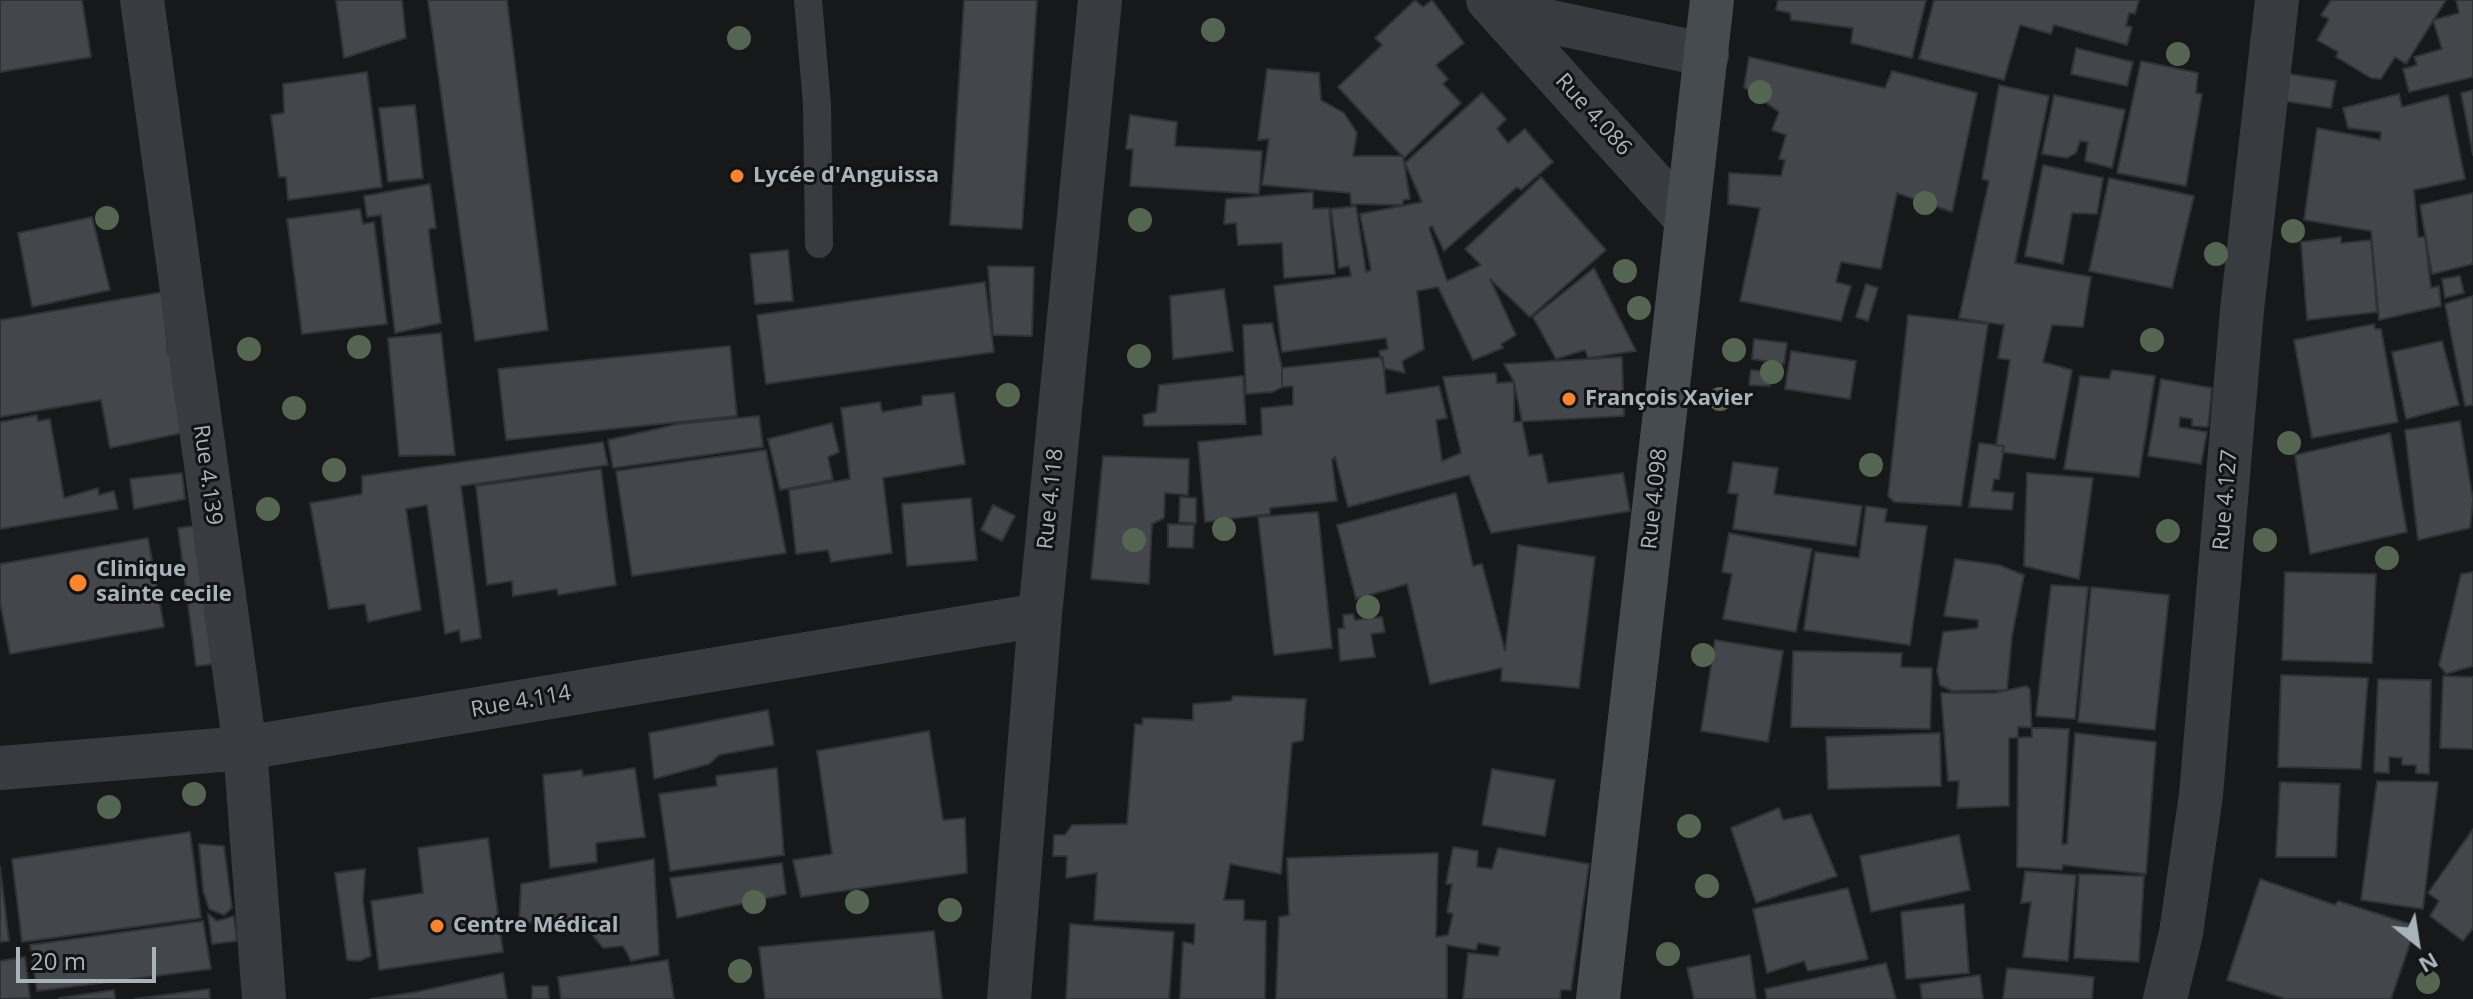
<!DOCTYPE html>
<html>
<head>
<meta charset="utf-8">
<style>
  body { margin:0 }
  #map { position:relative; width:2473px; height:999px; overflow:hidden; background:#17181a; font-family:"Open Sans",sans-serif }
  canvas { display:block }
  .north { position:absolute; left:2377px; top:903px; width:80px; height:80px; -webkit-text-stroke:6px #121315; paint-order:stroke; rotate:150deg; font-size:22px; font-weight:700; line-height:32px; text-align:center; color:#a9b3ba }
  .north::after { content:''; display:block; margin:auto; width:28px; height:36px; background:#a9b3ba; clip-path:polygon(50% 0,100% 100%,50% 72%,0 100%) }
  .scale { position:absolute; left:16px; top:947px; width:140px; height:36px; box-sizing:border-box; border:4px solid #a9b3ba; border-top:0; padding-left:10px; font-size:24px; line-height:28px; white-space:nowrap; color:#a9b3ba; -webkit-text-stroke:6px #121315; paint-order:stroke }
</style>
</head>
<body>
<div id="map">
<canvas width="2473" height="999"></canvas>
<div class="north">N</div>
<div class="scale">20 m</div>
</div>
<script>
const ctx = document.querySelector('canvas').getContext('2d');
ctx.lineJoin = 'round';
function paint(path, color) { ctx.fillStyle = color; ctx.fill(path, 'evenodd'); }
const poly = rows => new Path2D(rows.map(r => 'M' + r).join(''));
function strokePath(path, color, width, dash) { ctx.strokeStyle = color; ctx.lineWidth = width; ctx.lineCap = dash ? 'butt' : 'round'; ctx.setLineDash(dash || []); ctx.stroke(path); }
function write(font, color, halo, rows, align = 'center') {
  ctx.font = font + ' "Open Sans",sans-serif'; ctx.lineWidth = 6; ctx.setLineDash([]); ctx.textBaseline = 'middle'; ctx.strokeStyle = halo; ctx.fillStyle = color; for (const [text, x, y, turn = 0] of rows) {
    ctx.save(); ctx.translate(x, y); ctx.rotate((+turn || 0) * Math.PI / 180); ctx.textAlign = isNaN(turn) ? turn : align; if (halo) ctx.strokeText(text, 0, 0); ctx.fillText(text, 0, 0); ctx.restore();
  }
}
const building = poly([
  [0,0,82,0,91,57,0,72,0,0],
  [336,0,402,0,406,38,344,58,336,0],
  [428,0,507,0,548,330,475,341,428,0],
  [964,0,1037,0,1022,229,950,225,964,0],
  [1415,0,1423,7,1432,0,1464,43,1436,65,1448,79,1443,84,1461,103,1404,158,1338,87,1382,45,1375,38,1415,0],
  [1778,0,1926,0,1912,58,1851,43,1853,28,1791,20,1790,13,1776,10,1778,0],
  [1934,0,2139,0,2135,14,2129,13,2126,26,2132,27,2127,45,2054,25,2051,34,2020,25,2004,80,1919,59,1934,0],
  [2331,0,2446,0,2406,64,2395,57,2381,79,2371,78,2336,57,2338,52,2317,40,2329,19,2321,15,2331,0],
  [2456,0,2473,0,2473,77,2409,92,2403,69,2417,65,2414,57,2442,49,2433,20,2459,13,2456,0],
  [2076,48,2133,62,2127,86,2071,74,2076,48],
  [1749,57,1885,88,1892,71,1977,93,1952,212,1897,193,1881,269,1841,262,1836,282,1851,286,1841,321,1740,301,1760,208,1728,204,1729,173,1781,176,1785,160,1779,159,1786,135,1772,130,1779,112,1744,87,1749,57],
  [2141,61,2198,73,2196,93,2202,94,2186,186,2117,173,2141,61],
  [1267,69,1319,73,1321,100,1344,113,1357,133,1353,156,1403,156,1410,199,1403,200,1403,205,1351,204,1350,193,1262,185,1269,139,1258,140,1267,69],
  [367,72,382,187,288,200,286,177,279,177,271,115,284,113,283,84,367,72],
  [2289,74,2336,81,2331,108,2284,101,2289,74],
  [1999,85,2049,96,2015,263,2091,277,2083,327,2052,325,2043,362,2072,370,2055,459,2002,452,2004,446,1996,446,2010,360,1998,358,2004,325,1959,318,1989,181,1982,179,1999,85],
  [2473,90,2473,155,2461,93,2473,90],
  [1482,93,1506,119,1497,129,1508,143,1525,129,1553,162,1521,190,1517,187,1444,251,1432,226,1429,228,1447,281,1481,265,1465,249,1541,177,1606,250,1530,317,1490,279,1516,335,1501,344,1503,348,1473,360,1438,287,1417,291,1424,349,1402,361,1405,373,1384,368,1379,351,1388,349,1386,338,1282,352,1274,286,1351,276,1349,266,1339,268,1331,209,1356,206,1366,272,1371,270,1360,214,1422,202,1405,163,1482,93],
  [2399,94,2402,107,2448,95,2465,179,2414,190,2418,237,2425,237,2431,288,2439,286,2441,306,2379,320,2371,231,2304,220,2317,128,2380,140,2381,132,2348,128,2343,108,2399,94],
  [2054,95,2125,110,2112,168,2085,161,2088,142,2080,141,2076,153,2067,158,2042,154,2054,95],
  [415,105,423,178,388,182,379,108,415,105],
  [1130,115,1177,122,1175,146,1262,151,1259,194,1130,186,1133,149,1126,149,1130,115],
  [2043,165,2103,178,2097,214,2072,213,2063,264,2025,256,2043,165],
  [2109,178,2194,196,2172,288,2089,271,2109,178],
  [430,184,436,228,429,229,429,234,441,323,395,333,381,215,367,217,364,196,430,184],
  [1313,192,1313,209,1329,208,1335,274,1284,278,1282,243,1238,245,1236,223,1224,224,1226,199,1313,192],
  [2473,193,2473,264,2432,274,2420,205,2473,193],
  [360,209,363,224,374,222,387,324,302,334,287,219,360,209],
  [92,217,110,290,32,307,18,233,92,217],
  [2341,237,2341,243,2371,240,2377,312,2307,320,2301,242,2341,237],
  [788,250,793,301,755,304,750,254,788,250],
  [988,266,1034,267,1032,336,993,335,988,266],
  [1594,268,1636,351,1588,358,1585,350,1556,359,1533,317,1594,268],
  [2460,276,2464,293,2445,298,2442,279,2460,276],
  [985,282,994,352,766,384,757,315,985,282],
  [1866,284,1878,288,1868,321,1856,317,1866,284],
  [1224,289,1233,351,1173,359,1170,296,1224,289],
  [163,292,168,354,173,353,187,432,110,448,101,400,0,417,0,320,163,292],
  [2473,296,2473,405,2465,406,2445,304,2473,296],
  [1908,315,1988,324,1961,506,1894,502,1888,496,1908,315],
  [1272,323,1282,368,1282,387,1273,392,1246,394,1243,325,1272,323],
  [2374,324,2375,329,2381,329,2398,422,2312,438,2294,340,2374,324],
  [441,333,455,455,399,456,388,338,441,333],
  [1754,339,1787,343,1784,364,1752,359,1754,339],
  [2442,341,2459,405,2406,419,2392,352,2442,341],
  [730,346,737,416,506,440,498,369,730,346],
  [1791,351,1856,361,1850,399,1785,389,1791,351],
  [1383,357,1386,394,1439,386,1447,418,1436,420,1442,461,1461,453,1443,377,1496,373,1497,383,1514,382,1529,456,1542,454,1548,483,1623,473,1630,511,1491,533,1469,475,1348,507,1335,457,1332,460,1337,501,1270,508,1270,514,1205,522,1198,442,1262,435,1261,408,1293,405,1293,386,1282,387,1282,368,1383,357],
  [1622,357,1624,416,1514,422,1514,382,1504,364,1622,357],
  [1751,370,1772,372,1770,386,1749,385,1751,370],
  [2112,370,2155,376,2139,477,2064,469,2080,376,2109,379,2112,370],
  [1243,376,1246,424,1144,426,1143,415,1156,412,1159,385,1243,376],
  [2161,379,2212,388,2208,427,2192,426,2192,419,2180,417,2179,427,2207,432,2201,464,2148,456,2161,379],
  [954,393,965,464,883,478,892,553,831,562,828,550,796,554,789,490,850,479,841,408,880,402,882,412,922,405,922,396,954,393],
  [37,415,38,421,50,419,64,498,98,488,99,495,114,491,118,509,0,529,0,422,37,415],
  [759,416,763,447,613,468,608,440,678,424,759,416],
  [2460,421,2473,500,2470,528,2418,540,2405,430,2460,421],
  [832,423,839,452,828,457,833,480,780,490,768,439,832,423],
  [2390,433,2407,532,2310,554,2295,455,2390,433],
  [603,442,608,465,461,486,481,638,461,642,459,630,445,634,427,505,406,509,421,610,368,622,365,604,329,609,310,503,362,494,362,476,603,442],
  [1979,443,2004,446,1999,479,1994,479,1992,491,2014,493,2012,510,1969,507,1979,443],
  [766,450,786,553,632,576,616,471,766,450],
  [1103,456,1189,459,1188,495,1165,493,1164,518,1152,524,1149,584,1091,579,1103,456],
  [1733,462,1778,468,1774,494,1862,506,1856,546,1733,529,1738,494,1728,493,1733,462],
  [601,469,616,585,558,595,557,589,513,596,512,581,487,585,476,486,601,469],
  [182,473,185,499,134,509,130,479,182,473],
  [2027,473,2093,478,2079,579,2024,566,2027,473],
  [1456,493,1473,566,1482,564,1505,651,1518,545,1595,557,1579,688,1501,681,1502,668,1430,684,1407,584,1356,599,1337,525,1456,493],
  [1180,497,1196,498,1196,523,1179,522,1180,497],
  [971,498,977,560,907,566,902,504,971,498],
  [993,505,1015,516,1002,541,981,530,993,505],
  [1866,506,1887,509,1885,522,1927,526,1910,645,1804,630,1815,552,1859,558,1866,506],
  [1318,512,1332,648,1274,655,1258,517,1318,512],
  [216,523,232,662,196,666,178,528,216,523],
  [1168,524,1194,525,1193,548,1168,547,1168,524],
  [1729,533,1812,549,1796,632,1723,619,1732,574,1722,572,1729,533],
  [148,538,164,627,10,654,0,602,0,564,148,538],
  [1955,559,1999,565,2024,575,2012,636,2007,690,1952,691,1940,685,1937,671,1943,632,1978,628,1978,620,1944,616,1955,559],
  [2285,572,2376,574,2372,663,2282,660,2285,572],
  [2473,572,2473,666,2446,674,2439,665,2461,574,2473,572],
  [2051,585,2088,587,2075,719,2036,716,2051,585],
  [2091,587,2169,595,2155,730,2078,722,2091,587],
  [1353,614,1355,620,1382,617,1385,632,1371,634,1375,657,1340,661,1338,629,1344,628,1343,615,1353,614],
  [1715,640,1783,651,1768,742,1701,731,1715,640],
  [1793,651,1902,653,1901,667,1932,668,1930,729,1791,727,1793,651],
  [2281,675,2368,678,2361,769,2278,767,2281,675],
  [2443,676,2473,677,2473,749,2440,748,2443,676],
  [2378,679,2431,680,2429,774,2416,773,2416,765,2402,765,2402,758,2389,757,2389,773,2374,772,2378,679],
  [2026,686,2030,689,2032,737,2009,738,2009,806,1957,808,1959,781,1948,781,1941,693,1995,693,2026,686],
  [1233,696,1306,699,1303,740,1292,743,1281,874,1230,864,1224,900,1244,900,1244,920,1266,921,1265,999,1180,999,1183,942,1194,944,1195,924,1094,920,1097,873,1066,878,1067,856,1053,856,1054,835,1065,835,1072,825,1127,824,1135,724,1142,725,1143,718,1193,720,1193,704,1231,701,1233,696],
  [768,710,774,745,719,755,709,764,654,779,649,733,768,710],
  [2018,727,2069,729,2062,844,2067,844,2075,733,2156,742,2146,874,2063,865,2062,870,2017,867,2018,727],
  [929,731,943,820,965,818,967,873,801,897,793,860,832,854,817,751,929,731],
  [1940,733,1941,786,1828,789,1826,737,1940,733],
  [635,768,645,837,596,843,597,862,550,868,543,775,582,770,583,776,635,768],
  [777,768,784,855,670,871,659,794,717,786,716,776,777,768],
  [1492,769,1555,780,1545,836,1482,825,1492,769],
  [2377,781,2438,782,2423,909,2361,900,2377,781],
  [2280,782,2340,784,2336,857,2276,857,2280,782],
  [1779,808,1783,820,1811,814,1837,876,1756,903,1731,828,1779,808],
  [2473,829,2473,928,2463,941,2430,916,2439,901,2428,893,2473,829],
  [190,832,201,918,22,942,12,859,190,832],
  [1959,835,1970,890,1871,912,1860,856,1959,835],
  [488,838,503,952,379,970,371,901,423,893,418,848,488,838],
  [199,844,224,846,232,908,224,915,209,909,203,890,199,844],
  [1453,847,1478,851,1477,867,1492,869,1498,848,1589,864,1571,990,1561,990,1560,999,1463,999,1468,953,1498,956,1500,947,1478,943,1476,950,1447,945,1447,999,1276,999,1279,917,1289,915,1287,858,1438,853,1436,937,1448,935,1453,914,1447,912,1452,884,1446,884,1453,847],
  [654,859,659,955,631,961,623,946,603,948,591,933,557,933,551,922,519,923,521,884,654,859],
  [782,863,786,894,677,918,670,878,782,863],
  [0,867,9,941,0,942,0,867],
  [365,869,363,901,371,956,359,961,347,960,335,873,365,869],
  [2025,871,2076,875,2068,961,2023,957,2031,902,2021,903,2025,871],
  [2079,874,2144,876,2139,962,2074,958,2079,874],
  [2260,879,2335,905,2338,901,2416,926,2391,999,2286,999,2227,980,2260,879],
  [1848,888,1868,959,1808,971,1804,961,1767,973,1753,909,1848,888],
  [1964,904,1969,973,1906,979,1901,912,1964,904],
  [208,914,217,921,234,916,237,941,212,944,208,914],
  [203,921,211,969,37,991,30,945,203,921],
  [1070,924,1174,932,1169,999,1066,999,1070,924],
  [934,931,942,999,765,999,759,947,934,931],
  [1750,955,1756,999,1694,999,1687,968,1750,955],
  [25,957,30,998,0,999,0,961,25,957],
  [668,960,674,999,561,999,558,977,668,960],
  [1886,963,1896,999,1767,999,1765,989,1886,963],
  [2007,968,2094,977,2092,999,2003,999,2007,968],
  [503,973,507,999,370,999,416,992,503,973],
  [1980,975,1983,999,1922,999,1920,984,1980,975],
  [532,986,548,986,549,999,532,999,532,986],
  [209,989,210,999,134,999,209,989],
  [114,990,115,999,60,999,59,998,114,990]
]);
paint(building, '#43464a');
strokePath(building, '#313236', 2);
strokePath(poly([
  [808,0,817,104,819,244]
]), '#383b3f', 28);
strokePath(poly([
  [142,0,245,748,264,999],
  [0,768,245,748,1040,615],
  [1009,999,1040,615,1100,0],
  [2165,999,2181,933,2201,795,2242,310,2277,0]
]), '#383b3f', 44);
strokePath(poly([
  [1488,0,1686,219],
  [1499,11,1707,55]
]), '#383b3f', 44);
strokePath(poly([
  [1598,999,1712,0]
]), '#464b4f', 44);
ctx.fillStyle = '#546652';
for (const [x, y] of [
  [1213,30],
  [739,38],
  [2178,54],
  [1760,92],
  [1925,203],
  [107,218],
  [1140,220],
  [2293,231],
  [2216,254],
  [1625,271],
  [1639,308],
  [2152,340],
  [359,347],
  [249,349],
  [1734,350],
  [1139,356],
  [1772,372],
  [1008,395],
  [1720,399],
  [294,408],
  [2289,443],
  [1871,465],
  [334,470],
  [268,509],
  [1224,529],
  [2168,531],
  [1134,540],
  [2265,540],
  [2387,558],
  [1368,607],
  [1703,655],
  [194,794],
  [109,807],
  [1689,826],
  [1707,886],
  [754,902],
  [857,902],
  [950,910],
  [1668,954],
  [740,971],
  [2428,982]
]) { ctx.beginPath(); ctx.arc(x, y, 12, 0, 2 * Math.PI); ctx.fill(); }
for (const [x, y, r, color] of [
  [737,176,8,"#fb842e"],
  [1569,399,8,"#fb842e"],
  [78,583,10,"#fb842e"],
  [437,926,8,"#fb842e"]
]) { const dot = new Path2D(); dot.arc(x, y, r, 0, 2 * Math.PI); ctx.fillStyle = color; ctx.fill(dot); strokePath(dot, '#121315', 3); }
write('22px', '#a9b3ba', '#121315', [
  ["Rue 4.086",1593,115,48],
  ["Rue 4.139",207,475,82],
  ["Rue 4.118",1051,499,-84],
  ["Rue 4.098",1655,499,-84],
  ["Rue 4.127",2226,500,-85],
  ["Rue 4.114",521,702,-10]
]);
write('bold 22px', '#a9b3ba', '#121315', [
  ["Lycée d'Anguissa",753,176],
  ["François Xavier",1585,399],
  ["Clinique",96,570],
  ["sainte cecile",96,595],
  ["Centre Médical",453,926]
], 'left');
</script>
</body>
</html>
